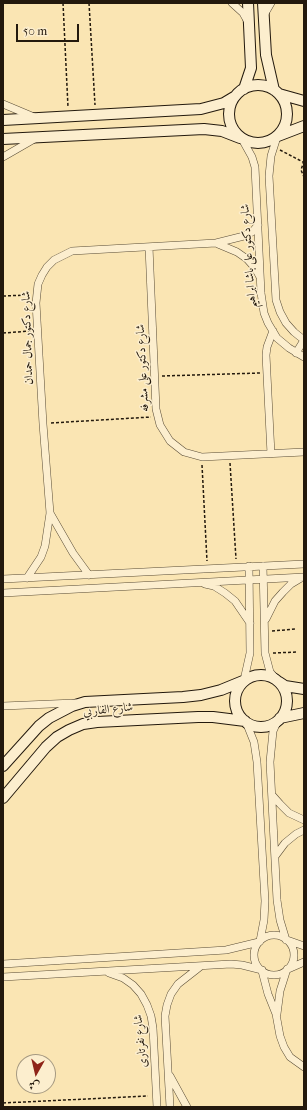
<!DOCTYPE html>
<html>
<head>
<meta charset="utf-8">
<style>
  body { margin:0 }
  #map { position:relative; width:307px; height:1110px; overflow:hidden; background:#fae5b3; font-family:"IM FELL French Canon",Amiri,serif }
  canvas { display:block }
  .frame { position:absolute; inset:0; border:4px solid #23190d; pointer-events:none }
  .north { position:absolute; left:16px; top:1054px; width:40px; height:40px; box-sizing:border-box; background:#fceece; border:1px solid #a59981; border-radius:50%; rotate:188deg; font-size:11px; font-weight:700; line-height:16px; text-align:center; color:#23190d }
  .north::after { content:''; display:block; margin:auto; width:14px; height:18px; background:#8f2418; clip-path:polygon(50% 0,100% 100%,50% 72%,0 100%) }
  .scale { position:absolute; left:16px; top:24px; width:63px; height:18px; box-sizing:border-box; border:2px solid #23190d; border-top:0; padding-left:5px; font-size:12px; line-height:14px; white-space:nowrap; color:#23190d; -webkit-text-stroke:3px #fceece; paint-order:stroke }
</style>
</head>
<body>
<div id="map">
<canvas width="307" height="1110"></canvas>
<div class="frame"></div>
<div class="north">ش</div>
<div class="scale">50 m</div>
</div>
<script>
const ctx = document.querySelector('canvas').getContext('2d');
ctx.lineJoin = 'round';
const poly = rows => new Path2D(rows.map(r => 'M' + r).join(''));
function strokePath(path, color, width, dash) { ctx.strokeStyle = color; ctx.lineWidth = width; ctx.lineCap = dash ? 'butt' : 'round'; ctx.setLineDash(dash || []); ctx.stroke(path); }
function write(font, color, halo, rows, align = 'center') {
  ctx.font = font + ' "IM FELL French Canon",Amiri,serif'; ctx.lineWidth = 3; ctx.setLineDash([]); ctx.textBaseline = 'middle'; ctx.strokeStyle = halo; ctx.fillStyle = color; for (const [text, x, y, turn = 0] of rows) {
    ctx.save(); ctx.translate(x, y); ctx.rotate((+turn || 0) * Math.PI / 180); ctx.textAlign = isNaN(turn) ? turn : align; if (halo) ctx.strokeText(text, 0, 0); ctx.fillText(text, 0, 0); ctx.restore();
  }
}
const street = poly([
  [232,3,243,13,248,22],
  [264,15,271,3],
  [3,104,34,117],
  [277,137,271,156,269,176,276,300,280,312,286,323,294,332,304,340],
  [242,139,252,157,255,167,261,293,264,313,268,323,277,338,289,348,304,357],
  [3,157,36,138],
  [218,244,237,252,247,259,255,268,260,277],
  [149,247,156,409,160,425,170,441,184,452,202,457,304,452],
  [296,353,304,340],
  [271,454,266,355,267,347,273,331],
  [50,513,73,553,89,575],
  [263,566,265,653,270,672,277,680],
  [27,578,41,557,45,546,50,513,43,424,36,303,38,284,42,275,47,267,54,260,72,251,216,243,244,236,252,232,258,225],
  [3,579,304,564],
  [205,584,214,586,225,593,235,601,250,623],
  [3,593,304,577],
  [266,619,275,601,283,592,291,584,301,578],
  [244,680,250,653,249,566],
  [3,706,75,703],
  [278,720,273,731,270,762,277,900,280,920,286,940],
  [246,722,254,742,257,762,265,901,264,920,260,941],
  [272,795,280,804,289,813,304,820],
  [276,855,285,843,296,834,304,830],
  '254 955a20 20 0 1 1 40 0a20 20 0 1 1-40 0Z',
  [287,940,304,946],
  [3,964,226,950,259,942],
  [288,969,304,962],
  [262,971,268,994,276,1014,280,1036,284,1047,290,1057,304,1067],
  [109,973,123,978,133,985,141,994,147,1005,151,1016,153,1028,157,1107],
  [3,977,231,964,242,965,262,970],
  [277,1014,280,991,287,969],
  [170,1076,187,1107],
  [170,1107,165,1016,167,1005,171,994,178,984,201,966]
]);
const secondary = poly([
  [263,3,266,55,274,90],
  '229 114a29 29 0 1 1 58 0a29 29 0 1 1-58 0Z',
  [244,89,251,68,248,3],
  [279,94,304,101],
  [3,120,201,109,224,103,234,97],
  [278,136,304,126],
  [3,139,204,129,222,131,240,138],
  '235 701a26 26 0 1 1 52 0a26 26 0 1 1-52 0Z',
  [279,682,285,686,304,689],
  [280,718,304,713],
  [3,766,39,726,49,718,72,706,85,702,183,697,201,695,221,690,243,681],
  [3,798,46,747,57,737,69,730,83,724,97,722,198,717,213,717,245,721]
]);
strokePath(street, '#594c36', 8);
strokePath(secondary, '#23190d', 12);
strokePath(poly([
  [63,3,68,107],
  [89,3,95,105],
  [280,150,303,162],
  [304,161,301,170,304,177],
  [3,296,29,295],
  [3,333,31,331],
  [162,376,260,373],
  [51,423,151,417],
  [230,463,236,559],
  [202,465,207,561],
  [272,631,296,629],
  [273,653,298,652],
  [3,1103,148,1096]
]), '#23190d', 1.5, [3, 2]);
strokePath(street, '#fceece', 7);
strokePath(secondary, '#fceece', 10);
write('12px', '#23190d', '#fceece', [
  ["شارع دكتور على باشا ابراهيم",249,256,-94],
  ["شارع دكتور جمال حمدان",28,338,-92],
  ["شارع دكتور على مشرفه",143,368,-93],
  ["شارع الفاربي",108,710,-6],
  ["شارع نفرتارى",141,1041,-96]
]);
</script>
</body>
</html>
